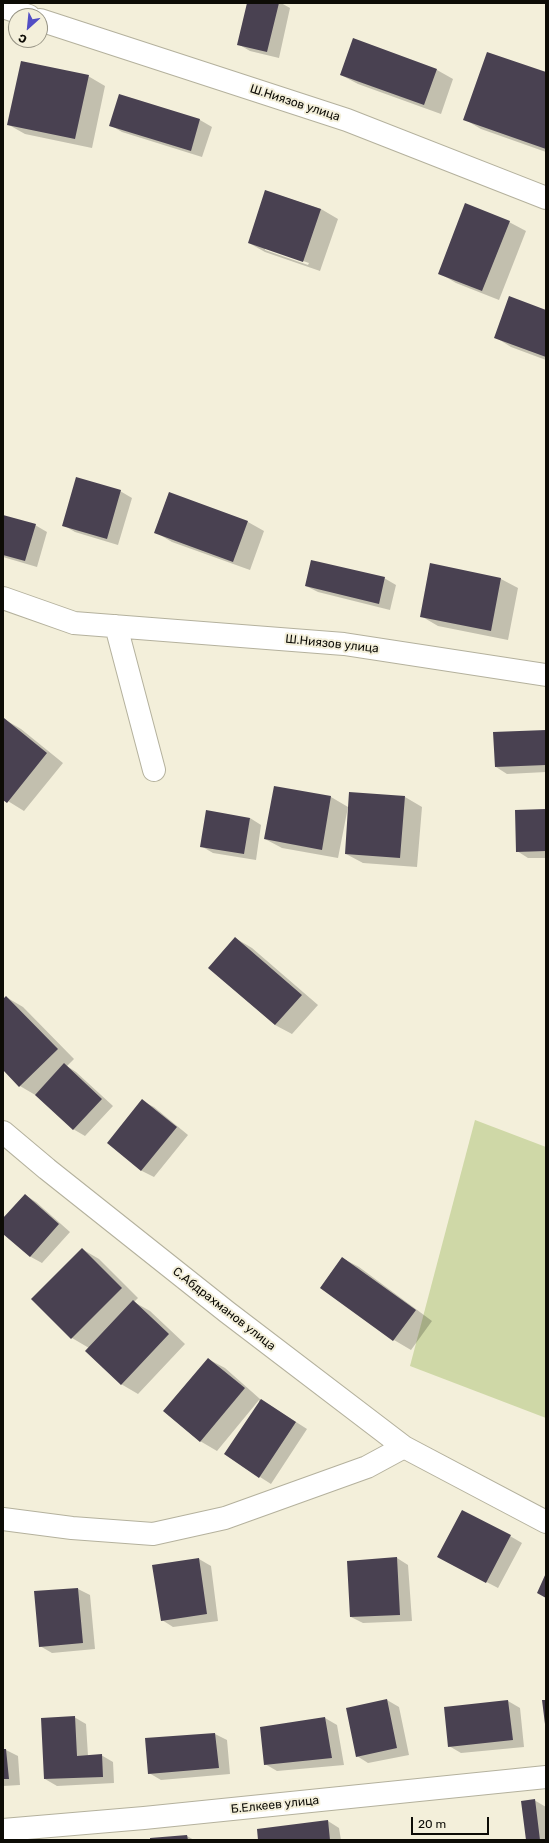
<!DOCTYPE html>
<html>
<head>
<meta charset="utf-8">
<style>
  body { margin:0 }
  #map { position:relative; width:549px; height:1843px; overflow:hidden; background:#f3efda; font-family:Rubik,sans-serif }
  canvas { display:block }
  .frame { position:absolute; inset:0; border:4px solid #0d0c06; pointer-events:none }
  .north { position:absolute; left:8px; top:8px; width:40px; height:40px; box-sizing:border-box; background:#f3efda; border:1px solid #979485; border-radius:50%; rotate:207deg; font-size:11px; font-weight:700; line-height:16px; text-align:center; color:#0d0c06 }
  .north::after { content:''; display:block; margin:auto; width:14px; height:18px; background:#524ec5; clip-path:polygon(50% 0,100% 100%,50% 72%,0 100%) }
  .scale { position:absolute; left:411px; top:1817px; width:78px; height:18px; box-sizing:border-box; border:2px solid #0d0c06; border-top:0; padding-left:5px; font-size:12px; line-height:14px; white-space:nowrap; color:#0d0c06; -webkit-text-stroke:3px #f3efda; paint-order:stroke }
</style>
</head>
<body>
<div id="map">
<canvas width="549" height="1843"></canvas>
<div class="frame"></div>
<div class="north">С</div>
<div class="scale">20 m</div>
</div>
<script>
const ctx = document.querySelector('canvas').getContext('2d');
ctx.lineJoin = 'round';
function paint(path, color) { ctx.fillStyle = color; ctx.fill(path, 'evenodd'); }
const poly = rows => new Path2D(rows.map(r => 'M' + r).join(''));
function strokePath(path, color, width, dash) { ctx.strokeStyle = color; ctx.lineWidth = width; ctx.lineCap = dash ? 'butt' : 'round'; ctx.setLineDash(dash || []); ctx.stroke(path); }
function write(font, color, halo, rows, align = 'center') {
  ctx.font = font + ' Rubik,sans-serif'; ctx.lineWidth = 4; ctx.setLineDash([]); ctx.textBaseline = 'middle'; ctx.strokeStyle = halo; ctx.fillStyle = color; for (const [text, x, y, turn = 0] of rows) {
    ctx.save(); ctx.translate(x, y); ctx.rotate((+turn || 0) * Math.PI / 180); ctx.textAlign = isNaN(turn) ? turn : align; if (halo) ctx.strokeText(text, 0, 0); ctx.fillText(text, 0, 0); ctx.restore();
  }
}
paint(poly([
  [475,1120,546,1147,546,1418,410,1366]
]), '#cfd8a7');
paint(poly([
  [248,3,281,3,290,8,279,58,250,51,238,44],
  [437,70,453,79,441,114,358,84,341,75],
  [546,74,546,152,481,129,464,119],
  [88,76,105,86,92,148,25,134,9,125],
  [120,95,200,120,212,127,202,157,122,132,110,125],
  [266,191,321,209,338,219,320,271,265,252,249,243],
  [265,248,309,263,308,265,265,250],
  [509,222,526,231,499,300,456,283,439,273],
  [546,311,546,360,511,347,495,337],
  [120,491,132,498,118,545,75,532,63,525],
  [169,493,248,522,264,531,250,570,172,542,155,532],
  [3,516,35,525,47,532,37,567,3,557],
  [431,565,501,579,518,588,508,640,438,626,421,616],
  [384,578,396,585,390,610,318,592,306,586],
  [4,719,21,729,63,763,24,811,3,798,3,721],
  [546,731,546,772,507,774,496,767],
  [275,787,331,797,348,807,338,858,282,848,265,839],
  [405,797,422,807,417,867,363,863,346,854],
  [546,810,546,858,528,858,517,851],
  [250,818,261,825,256,860,213,853,201,846],
  [235,938,252,948,318,1005,292,1034,275,1025,209,968],
  [6,997,23,1007,74,1059,67,1066,76,1072,113,1106,85,1136,73,1129,37,1096,20,1086,3,1069,3,1000],
  [142,1101,154,1107,188,1135,154,1177,142,1171,108,1143],
  [25,1195,36,1202,70,1232,42,1263,31,1257,3,1233,3,1220],
  [82,1249,99,1259,138,1298,134,1302,150,1311,185,1344,138,1394,121,1384,89,1348,72,1338,33,1299],
  [342,1258,359,1267,432,1321,411,1350,394,1340,321,1287],
  [208,1359,225,1368,260,1399,307,1429,271,1484,260,1477,259,1400,217,1451,200,1441],
  [510,1536,522,1543,498,1588,450,1563],
  [397,1558,408,1565,412,1621,363,1623,351,1617],
  [199,1559,211,1566,218,1621,173,1627,162,1620],
  [78,1589,90,1595,95,1649,52,1653,40,1646,35,1592],
  [387,1700,399,1707,409,1755,368,1763,357,1756],
  [508,1701,520,1708,524,1747,461,1753,449,1746],
  [74,1717,86,1724,88,1756,101,1755,113,1762,114,1783,57,1786,45,1779],
  [325,1718,337,1725,344,1765,277,1771,265,1764],
  [215,1734,227,1740,230,1774,161,1780,149,1773,146,1739],
  [3,1750,6,1750,18,1756,20,1785,3,1786],
  [534,1800,546,1807,546,1840,527,1840],
  [328,1821,339,1828,341,1840,259,1840],
  [187,1836,194,1840,151,1840]
]), '#0003');
paint(poly([
  [247,3,279,3,267,52,237,45],
  [353,38,437,69,424,105,340,75],
  [487,52,546,72,546,149,463,120],
  [21,61,89,75,75,139,7,125],
  [119,94,200,119,191,151,109,126],
  [265,190,321,209,303,262,248,243],
  [465,203,510,221,482,291,438,274],
  [509,296,546,310,546,357,494,338],
  [76,477,121,490,107,539,62,526],
  [169,492,248,521,233,562,154,533],
  [3,515,36,524,25,561,3,555],
  [311,560,385,577,379,604,305,586],
  [430,563,501,578,491,631,420,617],
  [4,718,47,753,7,803,3,800],
  [546,730,546,765,495,767,493,732],
  [274,786,331,796,322,850,264,839],
  [349,792,405,796,400,858,345,854],
  [546,809,546,851,516,852,515,810],
  [206,810,250,818,244,854,200,847],
  [235,937,302,995,275,1025,208,968],
  [6,996,58,1049,19,1087,3,1070,3,999],
  [64,1063,102,1099,73,1130,35,1095],
  [142,1099,177,1127,141,1171,107,1143],
  [25,1194,59,1224,30,1257,3,1234,3,1218],
  [82,1248,122,1288,71,1339,31,1299],
  [342,1257,416,1310,393,1341,320,1288],
  [133,1300,169,1334,121,1385,85,1351],
  [208,1358,245,1388,200,1442,163,1411],
  [261,1399,296,1422,259,1478,224,1454],
  [462,1510,511,1535,486,1583,437,1557],
  [397,1557,400,1615,350,1617,347,1561],
  [199,1558,207,1614,161,1621,152,1565],
  [546,1573,546,1598,537,1593],
  [78,1588,83,1643,39,1647,34,1591],
  [387,1699,397,1748,356,1757,346,1708],
  [508,1700,513,1740,448,1747,444,1707],
  [542,1700,546,1700,546,1724,545,1724],
  [75,1716,77,1756,102,1754,103,1777,44,1779,41,1718],
  [325,1717,332,1758,264,1765,260,1727],
  [215,1733,219,1768,148,1774,145,1738],
  [3,1749,6,1749,9,1779,3,1779],
  [535,1799,540,1840,526,1840,521,1801],
  [328,1820,330,1840,258,1840,257,1829],
  [187,1835,188,1840,150,1840,150,1838]
]), '#494151');
const minor = poly([
  [3,7,29,16],
  [40,20,347,120,546,198],
  [3,598,74,623,344,644,546,675],
  [116,626,154,770],
  [3,1132,47,1169,227,1312,404,1447,546,1522],
  [3,1519,72,1528,153,1534,225,1518,367,1467,404,1447],
  [3,1830,144,1818,546,1777]
]);
strokePath(minor, '#b4b19d', 24);
strokePath(minor, '#fff', 22);
write('12px', '#0d0c06', '#f3efda', [
  ["Ш.Ниязов улица",295,103,18],
  ["Ш.Ниязов улица",332,644,6],
  ["С.Абдрахманов улица",224,1309,38],
  ["Б.Елкеев улица",275,1805,-6]
]);
</script>
</body>
</html>
